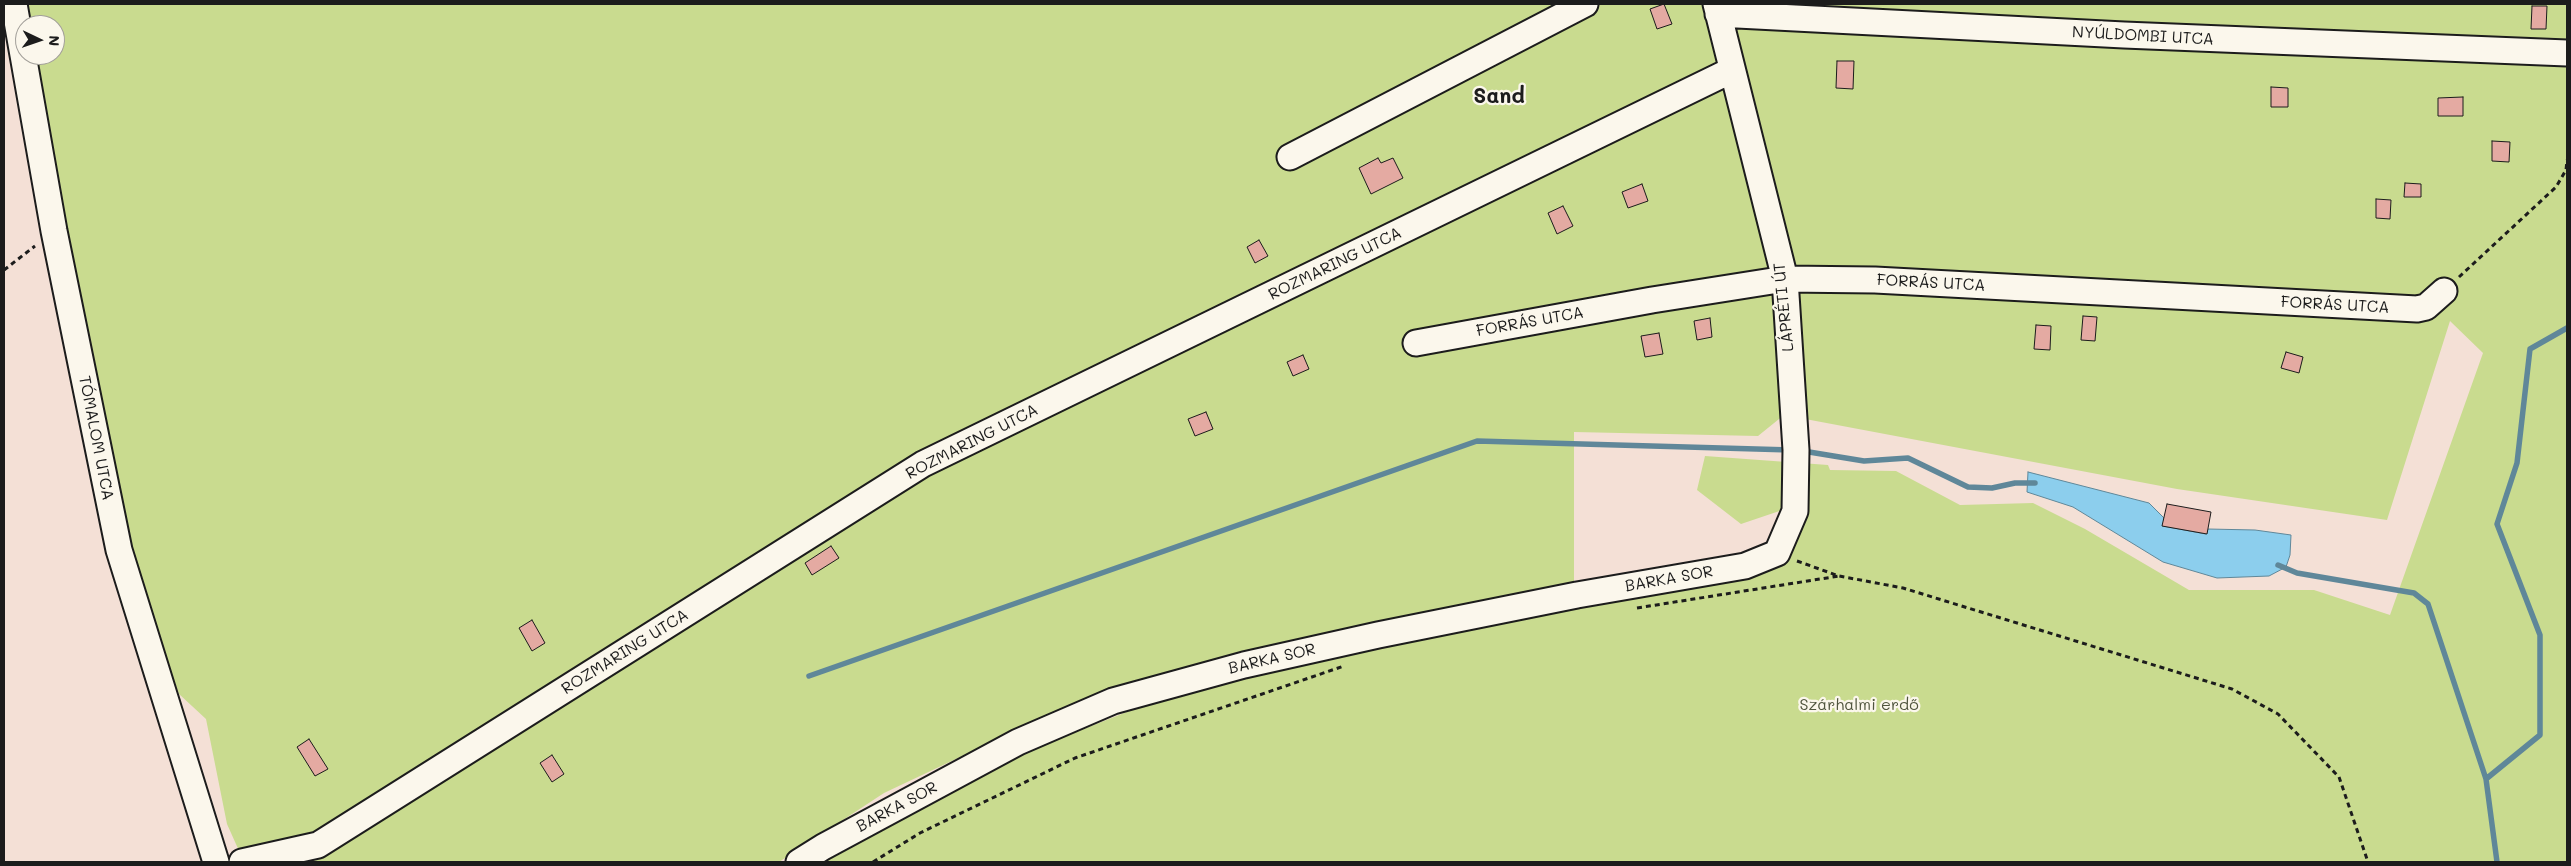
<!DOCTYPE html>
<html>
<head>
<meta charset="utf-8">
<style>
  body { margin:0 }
  #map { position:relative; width:2571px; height:866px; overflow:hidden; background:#f4e0d6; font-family:Mali,sans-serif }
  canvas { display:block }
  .frame { position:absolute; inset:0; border:5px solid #1c1c1c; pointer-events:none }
  .north { position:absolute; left:15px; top:15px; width:50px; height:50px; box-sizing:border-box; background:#fbf7ec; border:1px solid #a29f99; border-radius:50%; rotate:93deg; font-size:14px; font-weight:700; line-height:20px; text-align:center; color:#1c1c1c }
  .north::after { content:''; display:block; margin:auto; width:18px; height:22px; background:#1c1c1c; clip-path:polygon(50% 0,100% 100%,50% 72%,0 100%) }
</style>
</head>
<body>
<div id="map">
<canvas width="2571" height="866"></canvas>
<div class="frame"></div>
<div class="north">N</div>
</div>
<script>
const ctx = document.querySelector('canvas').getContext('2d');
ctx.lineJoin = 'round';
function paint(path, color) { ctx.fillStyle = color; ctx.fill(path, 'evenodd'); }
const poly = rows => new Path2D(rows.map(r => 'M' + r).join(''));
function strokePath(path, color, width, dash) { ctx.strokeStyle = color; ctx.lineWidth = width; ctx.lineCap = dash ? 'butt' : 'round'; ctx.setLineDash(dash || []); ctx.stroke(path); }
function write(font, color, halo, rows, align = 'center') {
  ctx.font = font + ' Mali,sans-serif'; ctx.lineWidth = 4.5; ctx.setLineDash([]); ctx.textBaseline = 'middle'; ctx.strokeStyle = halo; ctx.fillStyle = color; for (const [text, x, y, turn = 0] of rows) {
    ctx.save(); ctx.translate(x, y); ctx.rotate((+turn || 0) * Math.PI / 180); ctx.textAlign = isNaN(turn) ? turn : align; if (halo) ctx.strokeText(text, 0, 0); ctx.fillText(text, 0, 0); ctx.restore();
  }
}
paint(poly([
  [20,4,2567,4,2567,862,816,862,1020,754,1180,691,1377,642,1659,588,1778,568,1796,544,1809,501,1741,524,1697,490,1705,456,1828,465,1830,470,1896,471,1960,505,2033,503,2085,529,2189,590,2314,590,2390,615,2483,353,2450,321,2387,520,2177,489,1784,415,1758,436,1574,432,1574,583,1229,655,1068,706,884,793,779,862,244,862,227,824,206,719,179,694,125,544,31,55,55,55,55,25,25,25]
]), '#c9db8f');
const water = poly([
  [2028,472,2149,503,2164,518,2163,526,2206,534,2208,529,2255,530,2291,535,2290,555,2286,567,2269,576,2217,578,2163,562,2073,507,2027,492,2028,472]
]);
paint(water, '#8cceed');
strokePath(water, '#5f8799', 1);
strokePath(poly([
  [1803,451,1864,461,1908,458,1968,487,1992,488,2015,483,2035,483],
  [2278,565,2297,573,2414,593,2428,604,2486,779,2497,862],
  [809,676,1477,441,1791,450],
  [2486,779,2540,735,2540,635,2497,524,2517,463,2530,349,2567,328]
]), '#5f8799', 5.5);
const building = poly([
  [1664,4,1672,24,1657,29,1650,9,1664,4],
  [2532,6,2547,6,2546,29,2531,29,2532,6],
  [1837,61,1854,61,1853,89,1836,88,1837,61],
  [2271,87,2288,88,2288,107,2271,107,2271,87],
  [2463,97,2463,116,2438,116,2438,98,2463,97],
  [2492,141,2510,142,2509,162,2492,161,2492,141],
  [1378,158,1381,163,1393,158,1403,178,1371,194,1359,168,1378,158],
  [2405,183,2421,184,2421,197,2404,197,2405,183],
  [1642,184,1648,201,1628,208,1622,192,1642,184],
  [2376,199,2391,200,2390,219,2376,218,2376,199],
  [1563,206,1573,226,1557,234,1548,213,1563,206],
  [1259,240,1268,256,1255,263,1247,247,1259,240],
  [2083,316,2097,317,2095,341,2081,340,2083,316],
  [1710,318,1712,337,1697,340,1694,321,1710,318],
  [2036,325,2051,326,2050,350,2034,349,2036,325],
  [1659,333,1663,354,1645,357,1641,336,1659,333],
  [2286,352,2303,357,2299,373,2281,368,2286,352],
  [1303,355,1309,369,1293,376,1287,362,1303,355],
  [1206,412,1213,429,1195,436,1188,419,1206,412],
  [2167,504,2211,512,2207,534,2162,526,2167,504],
  [831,546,839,558,812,575,805,563,831,546],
  [532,620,545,643,532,651,519,628,532,620],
  [309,739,328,769,315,776,297,747,309,739],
  [552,755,564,774,552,782,540,763,552,755]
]);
paint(building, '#e4aaa2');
strokePath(building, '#1c1c1c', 1);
const minor = poly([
  [14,4,54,231,119,550,216,862],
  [1718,14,2124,35,2567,53],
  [1290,157,1585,4],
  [1416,343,1652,300,1785,279,1875,280,2417,309,2426,307,2444,291],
  [242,862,318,845,923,464,1732,70],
  [799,862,823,847,1018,742,1113,701,1244,665,1378,635,1577,595,1745,566,1777,553,1795,511,1796,450,1785,279,1716,4]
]);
strokePath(minor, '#1c1c1c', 29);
strokePath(poly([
  [4,270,35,246],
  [2459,277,2556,187,2566,170,2567,160],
  [1797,561,1839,576,1903,588,2232,689,2278,714,2339,777,2368,862],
  [1637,608,1839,576],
  [873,862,920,833,1075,758,1344,666]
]), '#1c1c1c', 3, [5, 4]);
strokePath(minor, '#fbf7ec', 25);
write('16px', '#1c1c1c', '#fbf7ec', [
  ["NYÚLDOMBI UTCA",2143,36,3],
  ["ROZMARING UTCA",1335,264,-26],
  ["FORRÁS UTCA",1931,283,3],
  ["FORRÁS UTCA",2335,305,3],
  ["LÁPRÉTI ÚT",1784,307,-96],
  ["FORRÁS UTCA",1530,322,-10],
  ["TÓMALOM UTCA",96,438,79],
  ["ROZMARING UTCA",972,442,-27],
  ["BARKA SOR",1669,579,-10],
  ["ROZMARING UTCA",625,652,-32],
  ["BARKA SOR",1272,659,-13],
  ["BARKA SOR",897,807,-28]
]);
write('16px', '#50553e', '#fbf7ec', [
  ["Szárhalmi erdő",1859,705]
]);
write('bold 21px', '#1c1c1c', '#fbf7ec', [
  ["Sand",1499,97]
]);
</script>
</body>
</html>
